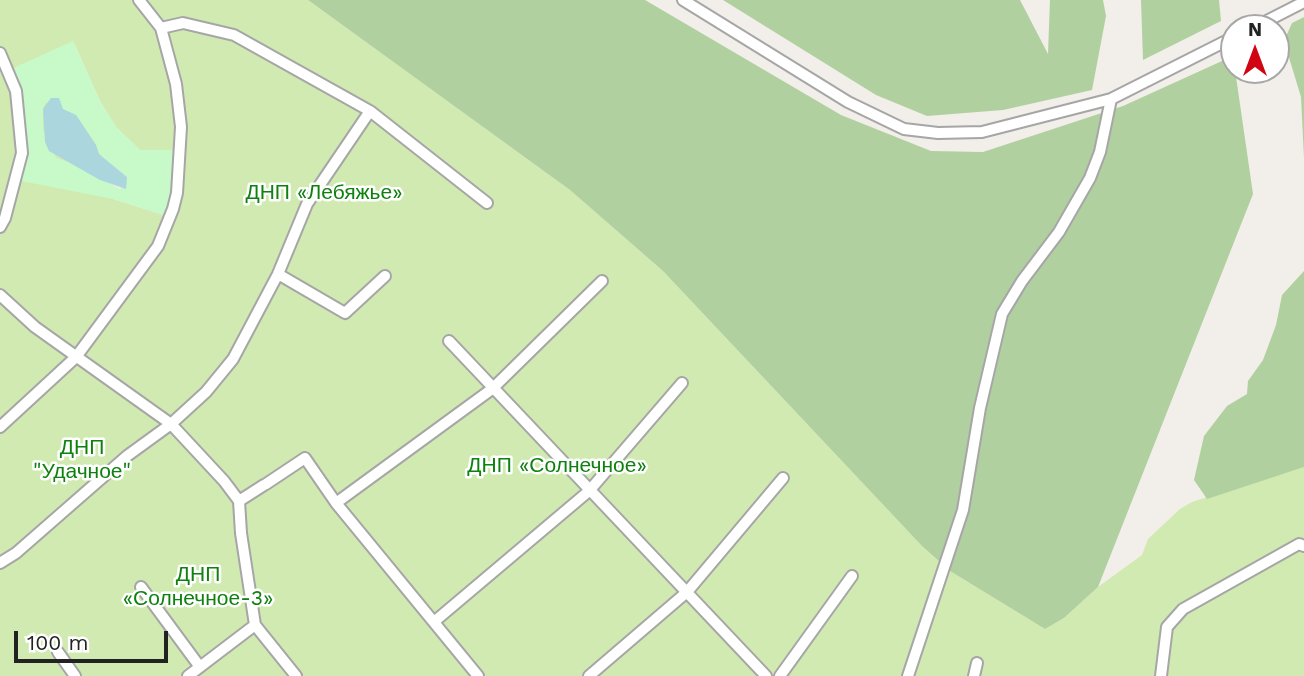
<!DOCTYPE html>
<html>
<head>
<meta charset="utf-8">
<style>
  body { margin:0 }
  #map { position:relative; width:1304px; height:676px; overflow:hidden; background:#f2eee9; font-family:"Work Sans",sans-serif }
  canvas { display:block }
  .north { position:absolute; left:1220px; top:14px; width:70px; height:70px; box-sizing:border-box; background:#fff; border:2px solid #a7a7a7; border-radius:50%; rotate:0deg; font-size:19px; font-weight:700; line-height:28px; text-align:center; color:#222 }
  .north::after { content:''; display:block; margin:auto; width:24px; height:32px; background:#d00413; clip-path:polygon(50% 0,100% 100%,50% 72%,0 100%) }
  .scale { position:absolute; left:14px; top:631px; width:154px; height:32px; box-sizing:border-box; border:4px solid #222; border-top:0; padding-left:9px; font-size:21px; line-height:24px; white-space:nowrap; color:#222; -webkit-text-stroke:5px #fff; paint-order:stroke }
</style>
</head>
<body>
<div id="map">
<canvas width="1304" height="676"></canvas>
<div class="north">N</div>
<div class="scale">100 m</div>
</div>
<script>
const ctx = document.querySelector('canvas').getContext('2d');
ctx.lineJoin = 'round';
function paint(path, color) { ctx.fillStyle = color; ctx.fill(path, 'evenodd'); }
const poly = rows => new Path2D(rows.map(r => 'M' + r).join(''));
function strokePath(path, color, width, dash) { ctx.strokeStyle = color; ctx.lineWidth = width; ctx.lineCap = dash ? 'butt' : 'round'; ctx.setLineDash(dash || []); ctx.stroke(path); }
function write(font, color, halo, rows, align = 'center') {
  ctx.font = font + ' "Work Sans",sans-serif'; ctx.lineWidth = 5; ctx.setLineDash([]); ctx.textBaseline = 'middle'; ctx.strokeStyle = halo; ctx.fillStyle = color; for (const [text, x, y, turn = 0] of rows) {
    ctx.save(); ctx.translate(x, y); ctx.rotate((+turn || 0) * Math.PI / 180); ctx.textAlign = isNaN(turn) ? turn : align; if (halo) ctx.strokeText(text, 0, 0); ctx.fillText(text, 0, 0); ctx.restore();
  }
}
paint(poly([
  [0,0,308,0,570,190,663,271,923,547,950,571,1045,629,1064,618,1098,587,1142,555,1148,539,1180,509,1192,502,1304,467,1304,676,0,676],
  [73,41,100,101,116,127,140,150,170,217,113,199]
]), '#d1eab1');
paint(poly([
  [308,0,645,0,841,115,931,151,983,152,1123,106,1233,56,1253,194,1098,587,1064,618,1045,629,950,571,922,546,663,271,570,190],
  [723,0,1020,0,1048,54,1050,0,1103,0,1106,16,1092,90,1003,110,927,116,876,95],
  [1141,0,1219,0,1221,21,1143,60],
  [1304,17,1304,158,1301,97,1284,41,1292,23],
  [1304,271,1304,467,1207,499,1194,480,1204,436,1227,406,1247,394,1248,381,1263,360,1276,325,1282,295]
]), '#b1d09f');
paint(poly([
  [73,41,100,101,116,127,140,150,180,150,170,217,113,199,16,180,21,155,9,70],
  [46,102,76,115,96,145,99,154,127,177,120,189,75,164,56,158,43,129,43,109]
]), '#c8f9c9');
paint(poly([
  [51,98,59,98,63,109,76,115,96,145,99,154,127,177,126,189,100,180,49,151,45,142,43,109]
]), '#abd6de');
const street = poly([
  [683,0,848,102,904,129,938,133,982,132,1111,99,1234,37],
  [161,28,183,23,234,35,370,111,487,203],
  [1253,28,1304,2],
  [0,53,16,91,22,153,5,218,0,227],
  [278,274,345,313,385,276],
  [0,295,35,327,171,424,224,481,239,501,241,533,255,625,296,676],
  [449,341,766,676],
  [0,427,76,357,158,246,173,209,177,193,181,127,176,84,161,28,139,0],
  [266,484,305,458,336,503,478,676],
  [239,501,264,485],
  [336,503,492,389,602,281],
  [0,563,16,553,127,456,171,424,206,392,233,359,278,274,307,204,370,111],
  [141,587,200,667],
  [435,621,589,491,682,383],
  [58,652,75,676],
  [188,676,255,625],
  [589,676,687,592,783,478],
  [780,676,852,576],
  [908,676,963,510,980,408,1002,314,1022,281,1059,232,1090,178,1100,152,1111,99],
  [974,676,977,663],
  [1161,676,1167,627,1183,609,1299,544,1304,546]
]);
strokePath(street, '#a6a6a6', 14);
strokePath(street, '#fff', 10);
write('21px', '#0e810f', '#fff', [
  ["ДНП «Лебяжье»",324,193],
  ["ДНП",82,448],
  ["\"Удачное\"",82,472],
  ["ДНП «Солнечное»",557,466],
  ["ДНП",198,575],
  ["«Солнечное-3»",198,599]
]);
</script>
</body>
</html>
